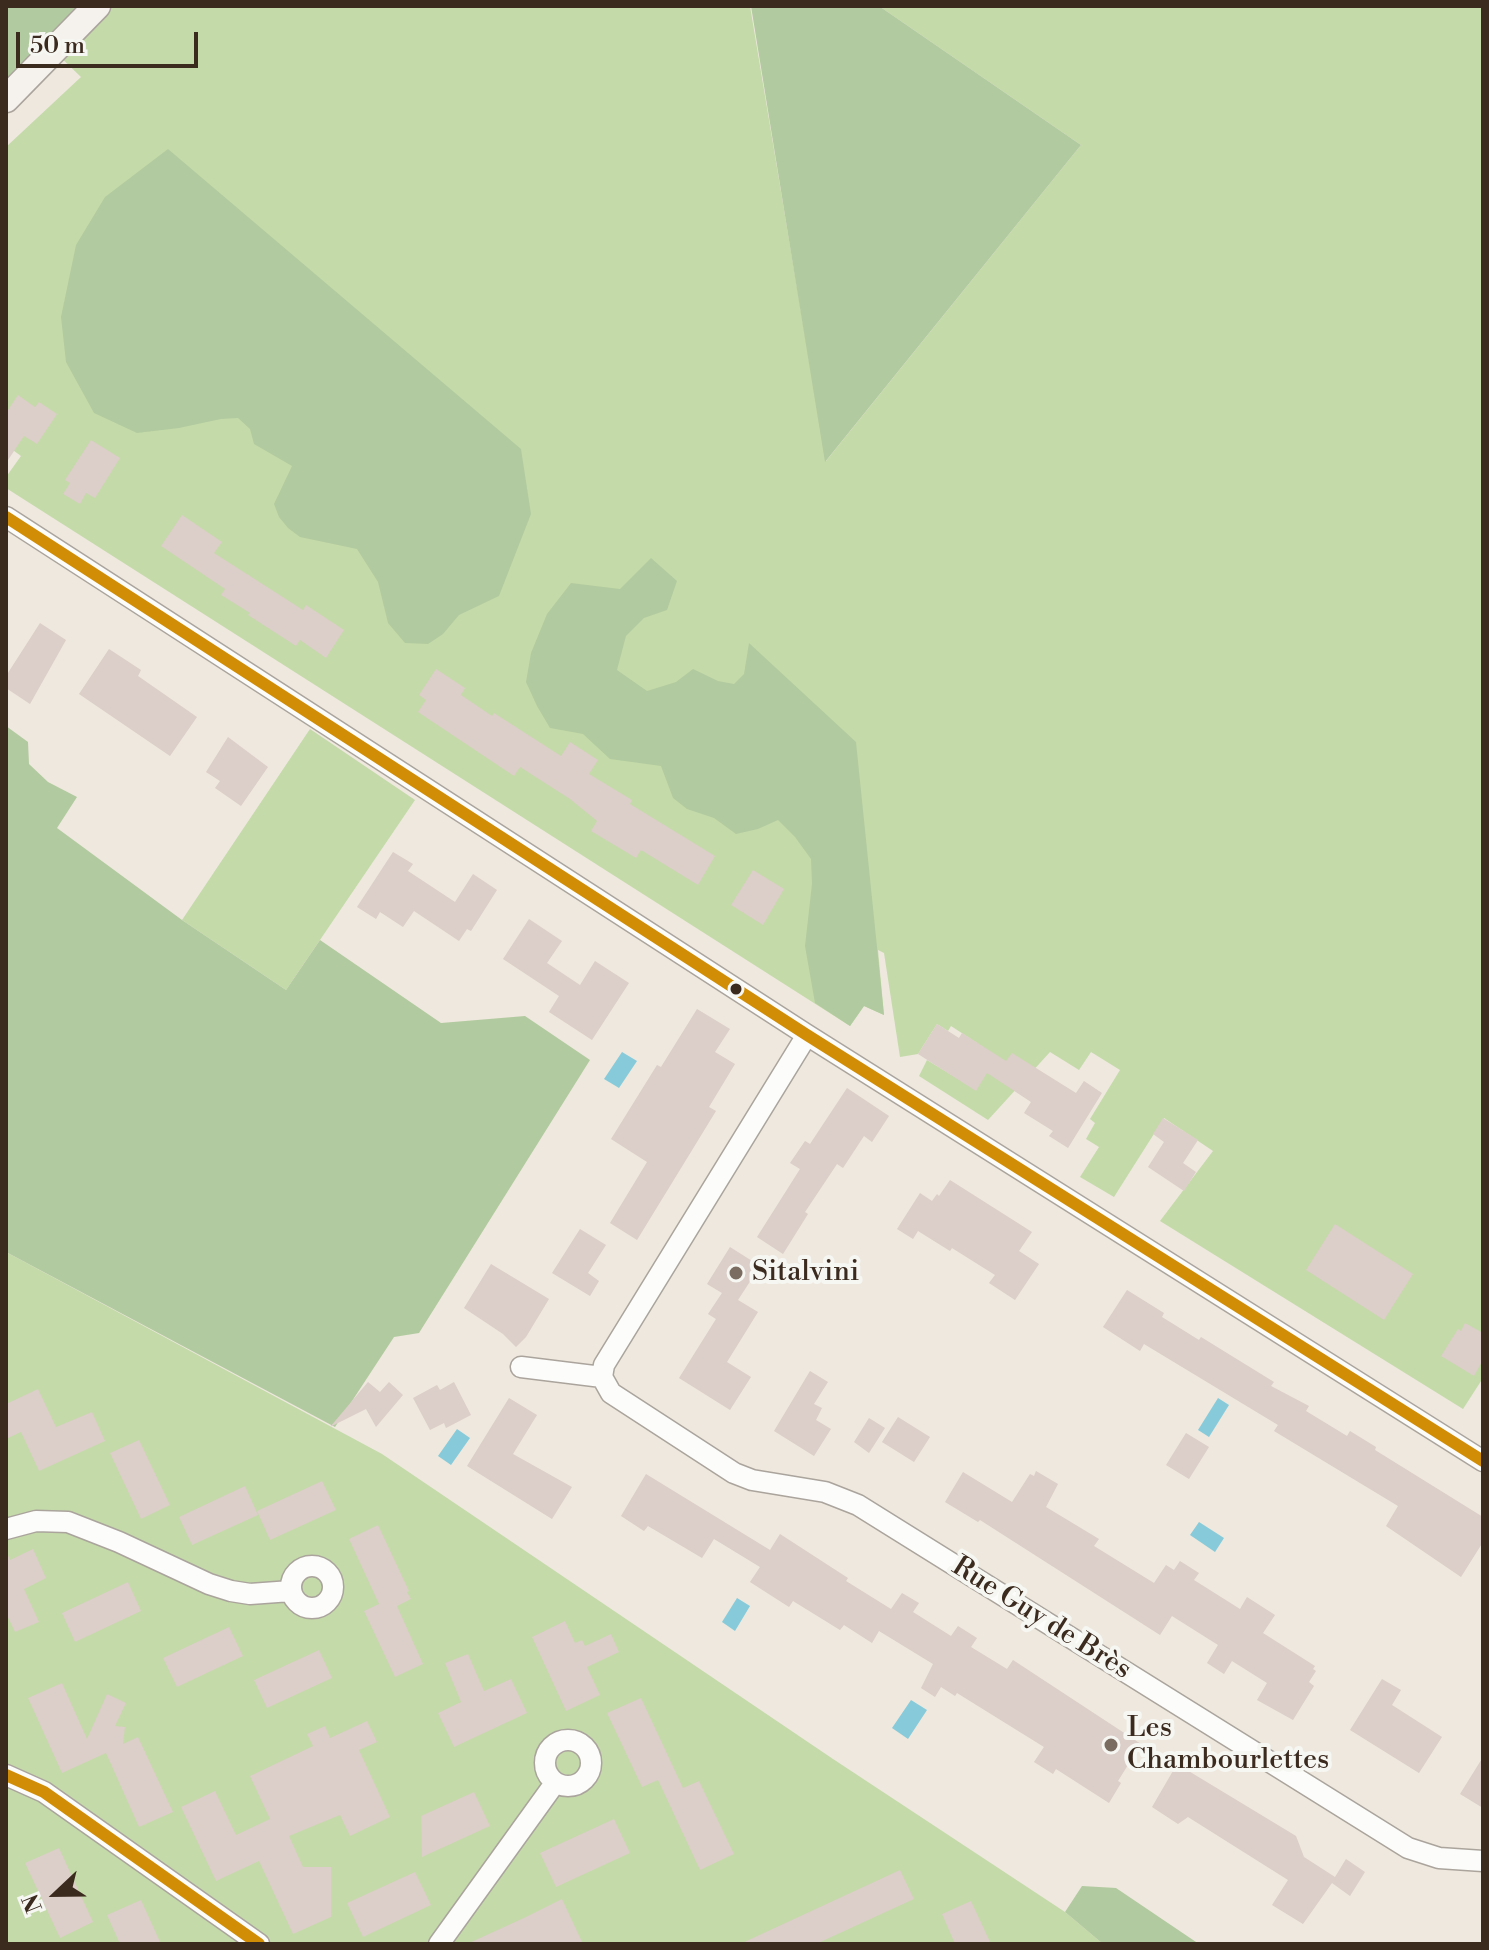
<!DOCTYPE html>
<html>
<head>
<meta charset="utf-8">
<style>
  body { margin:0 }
  #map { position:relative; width:1489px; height:1950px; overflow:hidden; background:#eee8de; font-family:"Libre Bodoni",serif }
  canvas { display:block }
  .frame { position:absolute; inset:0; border:8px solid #3b2a1e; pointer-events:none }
  .north { position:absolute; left:16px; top:1854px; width:80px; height:80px; -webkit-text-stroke:6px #f6f6f2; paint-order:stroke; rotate:248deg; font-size:22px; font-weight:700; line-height:32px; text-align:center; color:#3b2a1e }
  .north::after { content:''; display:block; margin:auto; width:28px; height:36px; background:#3b2a1e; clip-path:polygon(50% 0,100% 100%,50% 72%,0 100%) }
  .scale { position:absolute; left:16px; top:32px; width:182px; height:36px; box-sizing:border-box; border:4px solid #3b2a1e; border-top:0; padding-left:10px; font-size:24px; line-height:28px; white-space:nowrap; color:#3b2a1e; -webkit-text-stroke:6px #f6f6f2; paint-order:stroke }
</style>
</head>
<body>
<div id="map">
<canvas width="1489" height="1950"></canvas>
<div class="frame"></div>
<div class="north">N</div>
<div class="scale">50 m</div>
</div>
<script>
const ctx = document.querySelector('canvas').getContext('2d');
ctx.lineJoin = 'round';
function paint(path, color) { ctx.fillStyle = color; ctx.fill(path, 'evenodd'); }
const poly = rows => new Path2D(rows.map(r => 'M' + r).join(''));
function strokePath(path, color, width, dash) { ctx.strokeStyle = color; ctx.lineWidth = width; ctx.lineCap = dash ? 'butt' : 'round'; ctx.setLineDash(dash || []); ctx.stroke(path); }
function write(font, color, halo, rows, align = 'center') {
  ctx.font = font + ' "Libre Bodoni",serif'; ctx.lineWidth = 8; ctx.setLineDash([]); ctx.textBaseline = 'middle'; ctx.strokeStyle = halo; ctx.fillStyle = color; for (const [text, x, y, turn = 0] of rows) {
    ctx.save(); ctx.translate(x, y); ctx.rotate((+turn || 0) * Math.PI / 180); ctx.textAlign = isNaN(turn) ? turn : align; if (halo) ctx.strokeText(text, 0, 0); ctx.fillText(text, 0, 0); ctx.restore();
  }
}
paint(poly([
  [97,6,750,6,826,461,1081,145,879,6,1483,6,1483,1378,1463,1409,1160,1221,1213,1151,1164,1118,1114,1197,1080,1177,1099,1147,1086,1139,1095,1123,1090,1119,1120,1070,1091,1052,1079,1070,1050,1052,988,1120,919,1076,927,1060,976,1090,977,1043,951,1026,948,1031,937,1024,918,1054,900,1057,884,953,878,950,884,1015,864,1006,850,1026,6,488,6,477,21,456,6,445,6,147,81,77,53,50],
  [310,729,415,800,286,990,182,920],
  [6,1252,382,1454,833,1759,1065,1912,1103,1944,6,1944]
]), '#c4daa9');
paint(poly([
  [6,6,97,6,6,99],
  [751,6,879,6,1081,145,825,462],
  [168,149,521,449,531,514,499,596,459,615,443,634,428,644,405,643,388,623,378,582,357,549,300,537,288,528,279,517,274,504,292,466,254,444,250,429,238,418,221,419,179,428,137,433,94,413,66,362,61,317,76,245,105,197],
  [651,558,677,581,667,610,644,618,626,636,617,670,647,691,676,682,693,669,718,681,734,684,744,674,749,643,856,742,884,1015,864,1006,850,1026,815,1003,805,946,812,884,811,859,795,837,778,820,758,829,736,834,714,818,687,809,673,798,661,766,610,759,583,734,550,728,537,706,526,682,531,653,547,614,571,583,620,589],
  [6,726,28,742,29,764,48,782,77,797,57,828,182,920,286,990,320,940,441,1023,525,1016,590,1060,419,1333,394,1337,335,1427,6,1252],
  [1082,1886,1116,1888,1199,1944,1103,1944,1065,1912]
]), '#b2ca9f');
paint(poly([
  [622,1052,637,1061,619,1088,604,1079],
  [1218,1398,1229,1405,1209,1437,1198,1430],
  [457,1429,470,1438,451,1465,438,1456],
  [1199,1522,1224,1538,1215,1552,1190,1535],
  [737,1598,750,1606,735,1631,722,1622],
  [911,1700,927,1710,908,1739,892,1728]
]), '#87cbda');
paint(poly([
  [18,395,35,407,39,402,57,414,37,444,24,436,6,463,6,413],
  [91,440,120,458,95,498,86,493,80,504,63,494,70,483,65,480],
  [182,515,222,542,214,553,303,610,306,605,344,630,326,658,300,640,296,646,248,615,250,613,221,595,225,589,161,546],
  [40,623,66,640,30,704,6,688,6,676],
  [109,649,141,670,138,676,197,717,170,756,79,694],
  [436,669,465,688,461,695,492,716,494,713,561,756,570,742,598,760,589,774,632,800,630,804,715,856,698,885,641,850,636,858,591,831,597,821,570,799,520,767,514,776,418,712,426,700,419,695],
  [228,737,268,767,241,806,215,788,220,781,206,772],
  [393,852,413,864,408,871,455,902,473,874,497,890,471,931,467,929,459,941,414,911,403,927,380,912,376,919,357,907],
  [753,870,784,889,763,925,731,905],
  [529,919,562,941,547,963,580,985,595,961,629,983,592,1040,549,1012,559,996,503,959],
  [697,1009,730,1029,715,1052,735,1064,709,1107,716,1111,637,1240,610,1223,647,1162,611,1139,657,1065,661,1067],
  [937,1024,959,1038,962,1033,1006,1061,1012,1053,1076,1093,1084,1081,1102,1093,1068,1148,1049,1136,1053,1131,1024,1113,1031,1102,987,1073,976,1091,918,1054],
  [847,1088,889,1116,872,1142,864,1136,843,1168,837,1164,805,1212,808,1214,783,1254,757,1237,800,1169,790,1163,805,1141,810,1144],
  [1163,1118,1198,1140,1183,1163,1196,1172,1184,1191,1148,1167,1164,1142,1153,1134],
  [950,1180,1032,1232,1019,1251,1039,1264,1015,1300,989,1283,995,1275,952,1248,950,1251,918,1231,913,1239,897,1229,920,1193,932,1201,937,1194,939,1196],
  [1335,1224,1413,1274,1384,1320,1306,1270],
  [580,1229,606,1245,588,1273,599,1281,590,1296,552,1273],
  [730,1247,760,1266,738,1300,758,1312,727,1362,751,1377,730,1410,679,1378,716,1319,708,1314,722,1293,707,1284],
  [491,1264,549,1299,526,1337,516,1347,503,1334,464,1308],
  [1127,1290,1164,1313,1162,1317,1199,1340,1201,1337,1274,1382,1271,1386,1309,1406,1306,1411,1347,1436,1350,1431,1376,1447,1375,1450,1483,1517,1483,1542,1461,1577,1386,1526,1398,1506,1274,1431,1278,1425,1144,1344,1140,1351,1103,1327],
  [1465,1323,1483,1333,1483,1360,1474,1376,1441,1356,1458,1329,1461,1331],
  [810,1371,828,1382,814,1404,822,1408,816,1420,831,1429,814,1456,774,1431],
  [368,1382,380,1392,389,1382,403,1395,376,1427,366,1409,330,1427],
  [454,1382,471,1415,446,1428,444,1423,430,1430,413,1398,437,1385,440,1390],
  [38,1389,56,1427,92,1412,105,1441,39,1471,21,1432,6,1439,6,1404],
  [509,1398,537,1415,513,1454,572,1487,552,1519,467,1466],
  [898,1417,930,1437,914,1462,882,1442],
  [869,1418,885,1428,869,1453,854,1442],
  [1186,1433,1209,1447,1189,1479,1166,1465],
  [139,1440,170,1505,141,1519,110,1453],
  [1036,1471,1058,1484,1046,1507,1099,1539,1094,1546,1154,1583,1166,1565,1174,1570,1180,1561,1199,1573,1194,1580,1240,1609,1247,1597,1275,1615,1263,1633,1315,1666,1313,1669,1316,1671,1309,1682,1314,1686,1293,1720,1257,1700,1267,1683,1232,1661,1224,1674,1207,1663,1218,1645,1172,1616,1160,1635,980,1520,978,1522,945,1502,963,1472,1012,1502,1030,1474,1034,1476],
  [646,1474,770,1550,780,1534,848,1578,846,1581,891,1609,902,1593,919,1603,913,1612,951,1636,958,1626,977,1638,971,1647,1007,1669,1013,1660,1141,1744,1118,1781,1121,1783,1109,1803,1056,1769,1053,1774,1034,1762,1044,1747,957,1693,955,1696,941,1687,935,1697,921,1688,933,1664,879,1631,872,1643,844,1625,840,1630,793,1601,789,1607,750,1582,760,1567,714,1539,702,1558,648,1526,644,1531,621,1516],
  [322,1481,336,1510,270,1540,257,1511],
  [245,1486,258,1515,192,1545,179,1517],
  [378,1525,409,1591,407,1592,411,1599,397,1606,423,1664,395,1677,364,1611,379,1604,349,1539],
  [33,1549,46,1578,24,1589,39,1622,15,1632,6,1613,6,1550,10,1560],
  [128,1582,141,1611,75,1642,62,1613],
  [565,1621,575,1643,582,1640,585,1646,611,1634,619,1652,587,1667,600,1695,566,1711,532,1637],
  [229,1627,243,1656,177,1687,163,1658],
  [319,1650,332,1678,267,1708,254,1680],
  [468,1654,484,1691,511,1679,527,1713,454,1747,438,1713,461,1702,445,1663],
  [1382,1679,1401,1690,1392,1705,1442,1737,1419,1773,1350,1730],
  [62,1683,87,1739,107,1694,126,1703,115,1726,125,1727,123,1744,138,1737,173,1812,139,1827,106,1753,62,1773,28,1698],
  [641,1698,683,1788,699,1781,734,1854,700,1870,658,1780,642,1787,607,1713],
  [367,1721,377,1742,359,1750,390,1817,350,1836,340,1815,289,1836,303,1867,331,1867,331,1917,293,1934,259,1861,216,1881,181,1807,215,1791,236,1835,270,1819,250,1776,313,1746,307,1734,325,1726,330,1738],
  [1483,1757,1483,1808,1460,1794],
  [1177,1764,1296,1836,1304,1857,1335,1877,1346,1859,1365,1872,1350,1896,1332,1883,1303,1924,1272,1905,1288,1880,1188,1817,1178,1824,1152,1807],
  [474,1792,490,1826,422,1857,421,1816],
  [614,1819,630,1853,556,1887,540,1853],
  [59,1848,93,1922,60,1938,25,1863],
  [900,1870,914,1899,816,1944,740,1944],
  [415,1872,431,1905,363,1937,347,1903],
  [562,1899,583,1944,467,1944,526,1917],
  [141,1900,161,1944,120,1944,107,1915],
  [971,1901,991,1944,955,1944,942,1914]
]), '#dccec8');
const street = poly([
  [6,517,807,1035,1483,1461],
  [807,1035,604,1365,602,1377,611,1393,734,1473,752,1480,825,1492,858,1505,1408,1848,1439,1858,1483,1861],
  [521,1367,602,1377],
  [6,1529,36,1521,68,1522,119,1542,209,1584,231,1591,250,1594,291,1591],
  '291 1587a21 21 0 1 1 42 0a21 21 0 1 1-42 0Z',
  '545 1763a23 23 0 1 1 46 0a23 23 0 1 1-46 0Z',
  [6,1775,44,1792,259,1944],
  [439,1944,555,1783]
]);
const secondary = poly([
  [6,99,97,6]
]);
strokePath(street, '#aaa49d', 23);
strokePath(secondary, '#aaa49d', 29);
strokePath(street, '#fcfcfa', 20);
strokePath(secondary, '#f5f1ec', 26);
strokePath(poly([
  [6,517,807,1035,1483,1461],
  [6,1775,44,1792,259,1944]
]), '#d18d06', 12);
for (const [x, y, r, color] of [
  [736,989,7,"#3b2a1e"],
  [736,1273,8,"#7a6c61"],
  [1111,1745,8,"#7a6c61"]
]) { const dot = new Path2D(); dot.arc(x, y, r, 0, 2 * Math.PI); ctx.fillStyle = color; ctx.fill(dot); strokePath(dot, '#f6f6f2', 3); }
write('28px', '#3b2a1e', '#f6f6f2', [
  ["Sitalvini",752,1273],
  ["Les",1127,1729],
  ["Chambourlettes",1127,1761]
], 'left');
write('28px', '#3b2a1e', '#f6f6f2', [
  ["Rue Guy de Brès",1041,1619,32]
]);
</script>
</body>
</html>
